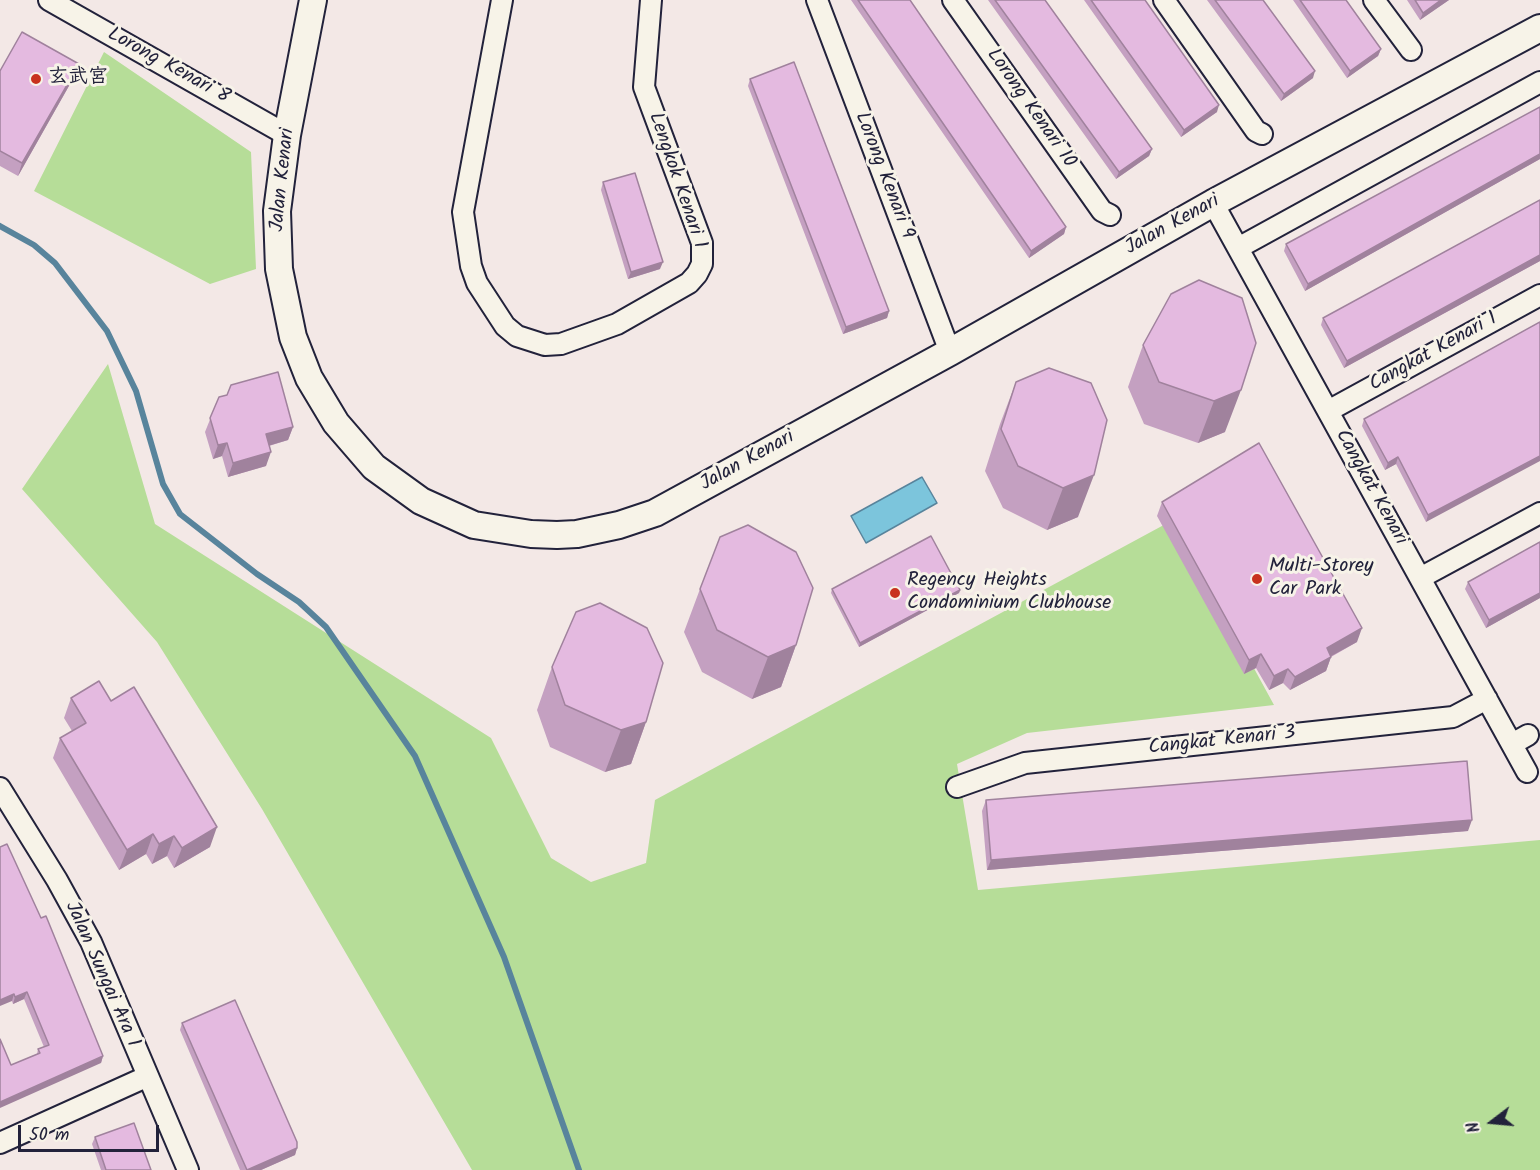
<!DOCTYPE html>
<html>
<head>
<meta charset="utf-8">
<style>
  body { margin:0 }
  #map { position:relative; width:1540px; height:1170px; overflow:hidden; background:#f3e8e6; font-family:Kalam,sans-serif }
  canvas { display:block }
  .north { position:absolute; left:1462px; top:1092px; width:60px; height:60px; -webkit-text-stroke:4px #f7f3e8; paint-order:stroke; rotate:254deg; font-size:16px; font-weight:700; line-height:24px; text-align:center; color:#22223b }
  .north::after { content:''; display:block; margin:auto; width:21px; height:27px; background:#22223b; clip-path:polygon(50% 0,100% 100%,50% 72%,0 100%) }
  .scale { position:absolute; left:18px; top:1125px; width:141px; height:27px; box-sizing:border-box; border:3px solid #22223b; border-top:0; padding-left:8px; font-size:18px; line-height:21px; white-space:nowrap; color:#22223b; -webkit-text-stroke:4px #f7f3e8; paint-order:stroke }
</style>
</head>
<body>
<div id="map">
<canvas width="1540" height="1170"></canvas>
<div class="north">N</div>
<div class="scale">50 m</div>
</div>
<script>
const ctx = document.querySelector('canvas').getContext('2d');
ctx.lineJoin = 'round';
function paint(path, color) { ctx.fillStyle = color; ctx.fill(path, 'evenodd'); }
const poly = rows => new Path2D(rows.map(r => 'M' + r).join(''));
function strokePath(path, color, width, dash) { ctx.strokeStyle = color; ctx.lineWidth = width; ctx.lineCap = dash ? 'butt' : 'round'; ctx.setLineDash(dash || []); ctx.stroke(path); }
function write(font, color, halo, rows, align = 'center') {
  ctx.font = font + ' Kalam,"LXGW WenKai TC",sans-serif'; ctx.lineWidth = 6; ctx.setLineDash([]); ctx.textBaseline = 'middle'; ctx.strokeStyle = halo; ctx.fillStyle = color; for (const [text, x, y, turn = 0] of rows) {
    ctx.save(); ctx.translate(x, y); ctx.rotate((+turn || 0) * Math.PI / 180); ctx.textAlign = isNaN(turn) ? turn : align; if (halo) ctx.strokeText(text, 0, 0); ctx.fillText(text, 0, 0); ctx.restore();
  }
}
paint(poly([
  [104,52,251,152,256,269,210,284,34,191],
  [108,364,155,524,491,738,551,858,591,882,646,863,655,800,1173,520,1274,705,1027,733,957,764,978,890,1540,840,1540,1170,472,1170,262,809,157,642,22,489]
]), '#b6dd98');
const water = poly([
  [922,477,937,503,866,543,851,516,922,477]
]);
paint(water, '#7cc5dc');
strokePath(water, '#58849c', 1.5);
strokePath(poly([
  [0,226,34,245,55,263,107,331,136,391,163,484,180,514,257,574,299,602,326,627,415,756,504,957,579,1170]
]), '#58849c', 6);
const minor = poly([
  [49,0,287,135],
  [502,0,463,212,471,266,477,283,505,326,517,336,545,345,561,344,617,324,689,283,697,274,702,264,702,243,644,87,651,0],
  [817,0,950,352],
  [953,0,1102,211,1110,215],
  [1164,0,1256,131,1262,134],
  [1374,0,1411,50],
  [1213,203,1527,772],
  [1238,248,1540,82],
  [1328,411,1540,295],
  [1420,578,1540,513],
  [1512,744,1528,735],
  [957,787,1025,763,1453,717,1487,699],
  [0,788,57,880,91,942,188,1170],
  [0,1143,146,1077]
]);
const tertiary = poly([
  [313,0,287,135,277,211,279,269,293,337,309,378,336,423,374,467,421,501,474,525,531,534,557,535,577,534,619,525,655,513,950,352,1213,203,1540,28]
]);
strokePath(minor, '#22223b', 24);
strokePath(tertiary, '#22223b', 30);
strokePath(minor, '#f7f3e8', 20);
strokePath(tertiary, '#f7f3e8', 26);
paint(poly([
  [851,0,910,0,1066,227,1064,234,1029,258],
  [988,0,1045,0,1152,149,1149,156,1116,179],
  [1084,0,1145,0,1217,112,1181,137],
  [1207,0,1263,0,1313,78,1281,101],
  [1293,0,1346,0,1381,49,1378,56,1347,78],
  [1407,0,1449,0,1420,20],
  [79,64,74,77,18,176,0,166,0,71],
  [750,79,889,311,887,318,843,334,748,86],
  [1540,107,1540,159,1305,291,1284,251,1286,244],
  [603,182,660,269,628,279,601,190],
  [1540,200,1540,261,1344,368,1321,325,1323,318],
  [1199,280,1225,432,1198,443,1144,424,1128,387,1143,345],
  [1540,322,1426,522,1396,464,1385,470,1362,426,1364,419],
  [1016,382,1078,517,1047,530,1003,508,985,471,1000,424],
  [227,395,293,427,288,440,269,446,266,466,228,477,222,456,213,459,205,432,219,397],
  [1162,502,1357,642,1331,657,1326,671,1290,690,1283,683,1269,690,1256,668,1244,674,1157,516],
  [1540,542,1540,598,1486,628,1465,589,1468,582],
  [700,589,796,645,781,687,752,699,702,672,684,632],
  [832,589,960,590,959,593,859,647,831,593],
  [552,667,646,722,631,764,605,772,550,747,537,710],
  [71,698,111,701,210,847,174,868,167,856,152,864,146,854,119,870,53,758,60,738,72,731,64,718],
  [986,800,1468,831,987,870,982,811],
  [0,847,103,1056,101,1063,11,1065,37,1054,38,1049,44,1047,24,999,13,1004,12,1001],
  [182,1023,297,1148,295,1155,261,1170,240,1170,180,1030],
  [95,1137,151,1170,101,1170,92,1144]
]), '#c4a0c1');
paint(poly([
  [1441,0,1449,0,1420,20,1423,13],
  [1381,49,1378,56,1347,78,1350,71],
  [79,64,74,77,18,176,22,163],
  [1315,71,1313,78,1281,101,1284,94],
  [1219,105,1217,112,1181,137,1184,130],
  [1152,149,1149,156,1116,179,1119,172],
  [1540,154,1540,159,1305,291,1308,284],
  [1066,227,1064,234,1029,258,1031,251],
  [1540,255,1540,261,1344,368,1347,361],
  [663,262,660,269,628,279,631,272],
  [889,311,887,318,843,334,846,327],
  [1241,390,1225,432,1198,443,1214,401],
  [293,427,288,440,261,448,266,434],
  [227,443,222,456,213,459,218,445],
  [271,452,266,466,228,477,233,463],
  [1540,456,1540,461,1426,522,1428,515],
  [1398,457,1396,464,1385,470,1388,463],
  [1094,475,1078,517,1047,530,1063,488],
  [960,590,959,593,859,647,860,643],
  [1540,593,1540,598,1486,628,1489,620],
  [1362,628,1357,642,1324,660,1331,657,1326,671,1290,690,1295,677,1327,648],
  [796,645,781,687,752,699,768,657],
  [1261,654,1256,668,1244,674,1249,660],
  [1288,669,1283,683,1269,690,1274,676],
  [646,722,631,764,605,772,621,730],
  [1472,820,1468,831,987,870,991,860],
  [217,827,210,847,174,868,182,848],
  [153,834,146,854,119,870,127,850],
  [174,836,167,856,152,864,159,844],
  [27,992,24,999,13,1004,15,997],
  [14,994,12,1001,0,1006,0,1000],
  [103,1056,101,1063,0,1108,0,1102],
  [297,1148,295,1155,261,1170,247,1170]
]), '#a0829d');
const building = poly([
  [858,0,910,0,1066,227,1031,251,858,0],
  [995,0,1045,0,1152,149,1119,172,995,0],
  [1091,0,1145,0,1219,105,1184,130,1091,0],
  [1215,0,1263,0,1315,71,1284,94,1215,0],
  [1300,0,1346,0,1381,49,1350,71,1300,0],
  [1415,0,1441,0,1423,13,1415,0],
  [22,32,79,64,22,163,0,151,0,71,22,32],
  [794,62,889,311,846,327,750,79,794,62],
  [1540,107,1540,154,1308,284,1286,244,1540,107],
  [635,173,663,262,631,272,603,182,635,173],
  [1540,200,1540,255,1347,361,1323,318,1540,200],
  [1199,280,1242,298,1256,343,1241,390,1214,401,1159,382,1143,345,1171,294,1199,280],
  [1540,322,1540,456,1428,515,1398,457,1388,463,1364,419,1540,322],
  [1049,368,1091,383,1107,420,1094,475,1063,488,1018,466,1001,429,1016,382,1049,368],
  [278,372,293,427,266,434,271,452,233,463,227,443,218,445,210,418,219,397,227,395,231,385,278,372],
  [1259,443,1362,628,1327,648,1331,657,1295,677,1288,669,1274,676,1261,654,1249,660,1162,502,1259,443],
  [748,525,796,552,813,588,796,645,768,657,717,630,700,589,720,537,748,525],
  [931,536,960,590,860,643,832,589,931,536],
  [1540,542,1540,593,1489,620,1468,582,1540,542],
  [600,603,647,628,663,663,646,722,621,730,565,705,552,667,576,612,600,603],
  [99,681,111,701,134,687,217,827,182,848,174,836,159,844,153,834,127,850,60,738,86,723,71,698,99,681],
  [1467,761,1472,820,991,860,986,800,1467,761],
  [7,844,41,918,46,916,103,1056,0,1102,0,1039,11,1065,40,1053,38,1049,49,1045,27,992,15,997,14,994,0,1000,0,847,7,844],
  [235,1000,297,1142,297,1148,247,1170,182,1023,235,1000],
  [134,1123,151,1170,106,1170,95,1137,134,1123]
]);
paint(building, '#e4bae0');
strokePath(building, '#a0829d', 1.5);
for (const [x, y, r, color] of [
  [36,79,6,"#c8321e"],
  [1257,579,6,"#c8321e"],
  [895,593,6,"#c8321e"]
]) { const dot = new Path2D(); dot.arc(x, y, r, 0, 2 * Math.PI); ctx.fillStyle = color; ctx.fill(dot); strokePath(dot, '#f7f3e8', 2); }
write('20px', '#22223b', '#f7f3e8', [
  ["Lorong Kenari 8",168,67,29],
  ["Lorong Kenari 10",1030,109,55],
  ["Lorong Kenari 9",883,176,69],
  ["Jalan Kenari",284,180,-84],
  ["Lengkok Kenari 1",676,181,71],
  ["Jalan Kenari",1173,226,-29],
  ["Cangkat Kenari 1",1434,353,-29],
  ["Jalan Kenari",748,462,-29],
  ["Cangkat Kenari",1370,488,61],
  ["Cangkat Kenari 3",1222,742,-6],
  ["Jalan Sungai Ara 1",101,975,66]
]);
write('20px', '#22223b', '#f7f3e8', [
  ["玄武宫",48,79],
  ["Multi-Storey",1269,568],
  ["Car Park",1269,591],
  ["Regency Heights",907,582],
  ["Condominium Clubhouse",907,605]
], 'left');
</script>
</body>
</html>
